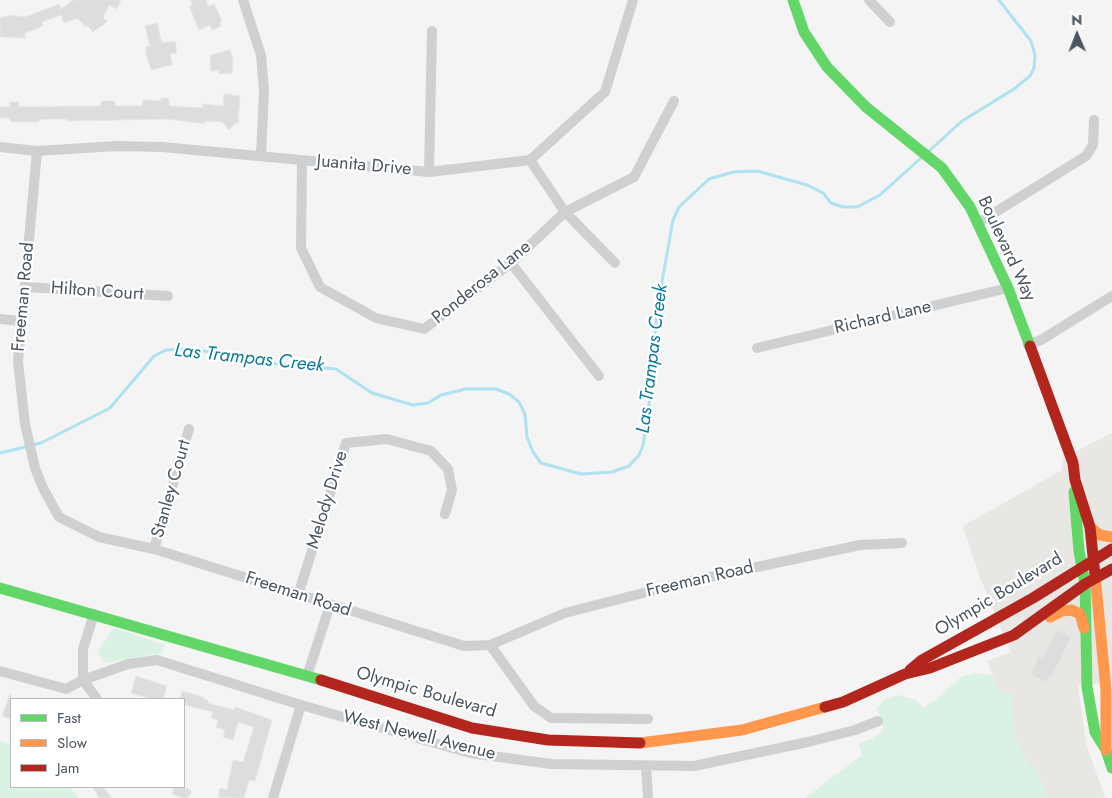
<!DOCTYPE html>
<html>
<head>
<meta charset="utf-8">
<style>
  body { margin:0 }
  #map { position:relative; width:1112px; height:798px; overflow:hidden; background:#f4f4f4; font-family:Jost,sans-serif }
  canvas { display:block }
  .legend { position:absolute; left:10px; top:698px; width:175px; height:90px; box-sizing:border-box; background:#fff; border:1px solid #b7bbc0; margin:0; padding:6px 9px; list-style:none; font-size:15px; color:#4a5661 }
  .legend li { display:flex; align-items:center; gap:10px; height:25px }
  .legend b { width:25px; border:1px solid #b7bbc0 }
  .north { position:absolute; left:1052px; top:10px; width:50px; height:50px; -webkit-text-stroke:4px #fff; paint-order:stroke; rotate:359deg; font-size:14px; font-weight:700; line-height:20px; text-align:center; color:#4a5661 }
  .north::after { content:''; display:block; margin:auto; width:18px; height:22px; background:#4a5661; clip-path:polygon(50% 0,100% 100%,50% 72%,0 100%) }
</style>
</head>
<body>
<div id="map">
<canvas width="1112" height="798"></canvas>
<ul class="legend">
<li><b style="height:6px;background:#63d668"></b>Fast</li>
<li><b style="height:6px;background:#ff974d"></b>Slow</li>
<li><b style="height:6px;background:#b3261e"></b>Jam</li>
</ul>
<div class="north">N</div>
</div>
<script>
const ctx = document.querySelector('canvas').getContext('2d');
ctx.lineJoin = 'round';
function paint(path, color) { ctx.fillStyle = color; ctx.fill(path, 'evenodd'); }
const poly = rows => new Path2D(rows.map(r => 'M' + r).join(''));
function strokePath(path, color, width, dash) { ctx.strokeStyle = color; ctx.lineWidth = width; ctx.lineCap = dash ? 'butt' : 'round'; ctx.setLineDash(dash || []); ctx.stroke(path); }
function write(font, color, halo, rows, align = 'center') {
  ctx.font = font + ' Jost,sans-serif'; ctx.lineWidth = 4.5; ctx.setLineDash([]); ctx.textBaseline = 'middle'; ctx.strokeStyle = halo; ctx.fillStyle = color; for (const [text, x, y, turn = 0] of rows) {
    ctx.save(); ctx.translate(x, y); ctx.rotate((+turn || 0) * Math.PI / 180); ctx.textAlign = isNaN(turn) ? turn : align; if (halo) ctx.strokeText(text, 0, 0); ctx.fillText(text, 0, 0); ctx.restore();
  }
}
paint(poly([
  [1112,433,1112,682,1078,685,1086,743,1105,798,1047,798,1035,766,1030,768,1015,739,1011,694,1000,694,987,661,1011,652,981,580,963,526,1062,470,1063,458]
]), '#e8e7e3');
paint(poly([
  [114,628,165,645,161,653,104,663,98,651],
  [976,673,993,676,1000,694,1011,693,1015,739,1030,767,1035,765,1047,798,805,798,862,755,859,743,873,739,884,729,877,708,884,700,898,695,916,700,923,708,934,701,961,677],
  [0,741,11,745,11,787,69,787,79,798,0,798]
]), '#d9f2e3');
strokePath(poly([
  [929,151,962,121,1014,89,1030,76,1034,68,1035,55,1031,41,999,0],
  [0,453,41,443,110,408,154,356,166,350,182,349,235,354,256,362,336,369,372,393,413,405,428,403,441,395,466,389,496,389,509,394,519,402,525,414,527,437,533,452,541,463,581,474,612,472,629,466,639,455,643,445,649,407,657,310,673,220,679,207,709,179,734,172,757,171,807,185,823,193,831,203,843,207,857,207,880,195,922,157]
]), '#aee2f0', 3);
const building = poly([
  [73,0,121,0,117,9,109,5,103,17,107,22,93,32,88,26,85,27,78,18,64,23,61,15,42,22,43,26,25,33,25,38,0,37,0,18,11,15,25,17,59,4,61,9,73,0],
  [191,0,206,0,208,6,214,4,222,21,220,22,221,26,213,30,209,25,199,30,189,6,192,5,191,0],
  [157,23,162,43,175,41,177,53,170,54,172,65,151,70,146,54,146,47,150,46,145,26,157,23],
  [230,50,233,58,232,73,219,74,219,70,211,71,210,55,230,50],
  [224,94,240,96,238,123,235,123,229,130,222,122,205,121,205,124,168,119,67,121,67,119,47,119,39,120,39,122,12,122,8,118,0,118,0,107,10,107,10,102,19,102,19,107,101,106,101,101,115,101,115,106,142,106,143,100,161,101,161,98,169,98,169,106,203,108,202,104,223,106,224,94],
  [1057,630,1071,637,1052,676,1050,675,1047,682,1031,675,1038,656,1042,658,1057,630],
  [136,676,167,686,163,699,152,699,131,693,136,676],
  [182,691,204,697,203,699,208,700,208,703,234,710,235,707,272,720,255,781,249,780,244,798,218,797,220,788,227,790,233,760,243,762,254,727,238,722,233,740,223,737,225,730,216,727,218,720,211,718,213,712,184,705,184,699,180,699,182,691],
  [10,694,11,694,11,719,2,716,10,694],
  [93,787,103,787,112,798,99,798,93,787],
  [174,787,185,787,192,792,187,798,183,798,172,794,174,787]
]);
paint(building, '#ddddde');
strokePath(building, '#e5e6e7', 1);
strokePath(poly([
  [243,0,261,55,264,91,261,156],
  [869,0,890,22],
  [0,147,37,151,117,146,162,147,429,172,530,160,605,92,633,0],
  [37,151,18,362,25,424,35,468,43,488,59,517,99,537,154,549,464,646,490,645,565,613,682,583,860,545,902,543],
  [530,160,565,212,615,263],
  [302,161,301,248,320,287,376,318,424,329,511,263,565,212,634,177,674,101],
  [429,172,432,31],
  [978,223,1086,156,1093,145,1094,120],
  [511,263,599,376],
  [26,287,168,296],
  [0,319,21,321],
  [1028,345,1041,340,1112,296],
  [757,348,1008,288],
  [154,549,189,429],
  [298,595,346,443,387,439,431,451,448,469,452,490,445,514],
  [94,614,83,649,83,680,97,699],
  [490,645,534,706,551,718,648,719],
  [0,671,66,689,83,680,128,664,157,660,301,705,470,753,551,764,694,766,808,742,855,730,878,721],
  [307,676,330,605],
  [646,766,648,798],
  [273,798,301,705]
]), '#ced0d2', 10);
strokePath(poly([
  [793,0,804,32,827,67,866,107,942,168,970,207,1008,288,1030,346],
  [1074,492,1079,551,1085,584,1087,687,1095,732,1106,750,1112,768],
  [0,588,321,680]
]), '#63d668', 11);
strokePath(poly([
  [1090,527,1100,535,1112,537],
  [1095,575,1106,690,1106,750],
  [1050,617,1062,611,1072,610,1080,614,1084,628],
  [640,743,742,730,825,707]
]), '#ff974d', 11);
strokePath(poly([
  [1030,346,1073,463,1075,480,1090,527,1095,575],
  [910,670,922,660,1033,598,1112,549],
  [321,680,472,728,548,740,640,743],
  [825,707,843,702,905,674,930,668,1014,635,1085,584,1112,569]
]), '#b3261e', 11);
write('18px', '#4a5661', '#fff', [
  ["Juanita Drive",364,166,5],
  ["Boulevard Way",1006,249,65],
  ["Ponderosa Lane",482,283,-39],
  ["Hilton Court",97,292,4],
  ["Freeman Road",24,297,-85],
  ["Richard Lane",883,318,-13],
  ["Stanley Court",172,489,-74],
  ["Melody Drive",328,500,-73],
  ["Freeman Road",700,580,-13],
  ["Freeman Road",298,595,18],
  ["Olympic Boulevard",999,595,-31],
  ["Olympic Boulevard",426,693,16],
  ["West Newell Avenue",419,736,14]
]);
write('italic 19px', '#0c7c9b', '#fff', [
  ["Las Trampas Creek",249,359,6],
  ["Las Trampas Creek",653,359,-83]
]);
</script>
</body>
</html>
